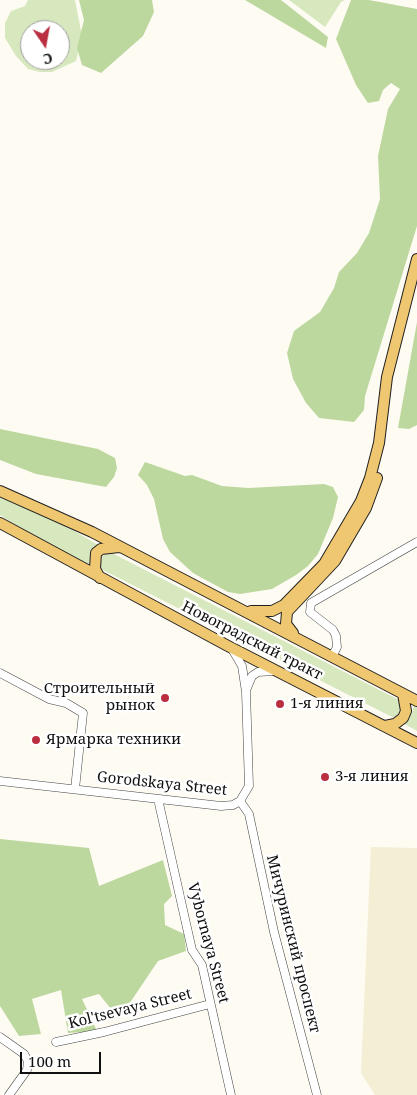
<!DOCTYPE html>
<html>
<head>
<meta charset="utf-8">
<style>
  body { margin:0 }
  #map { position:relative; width:417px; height:1095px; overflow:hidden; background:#fefbf3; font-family:"Noto Serif",serif }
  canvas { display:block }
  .north { position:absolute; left:20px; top:20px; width:50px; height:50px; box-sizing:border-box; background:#fff; border:1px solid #9f9f9f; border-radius:50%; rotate:168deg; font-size:14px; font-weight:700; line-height:20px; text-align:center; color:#101010 }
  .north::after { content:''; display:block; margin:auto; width:18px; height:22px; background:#b92f40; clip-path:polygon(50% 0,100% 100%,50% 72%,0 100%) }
  .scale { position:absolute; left:20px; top:1052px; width:81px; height:22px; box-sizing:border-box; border:2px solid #101010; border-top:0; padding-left:6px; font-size:15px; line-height:18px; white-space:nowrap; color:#101010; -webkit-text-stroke:4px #fff; paint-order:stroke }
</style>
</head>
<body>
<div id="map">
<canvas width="417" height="1095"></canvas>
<div class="north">С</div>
<div class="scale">100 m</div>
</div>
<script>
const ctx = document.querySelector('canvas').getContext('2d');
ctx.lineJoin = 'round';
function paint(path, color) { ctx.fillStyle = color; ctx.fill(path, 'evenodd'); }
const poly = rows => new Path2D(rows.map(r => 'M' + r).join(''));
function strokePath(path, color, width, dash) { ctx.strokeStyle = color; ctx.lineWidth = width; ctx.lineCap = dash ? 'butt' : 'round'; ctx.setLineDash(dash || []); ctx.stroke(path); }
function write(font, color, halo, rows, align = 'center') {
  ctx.font = font + ' "Noto Serif",serif'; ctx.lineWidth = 5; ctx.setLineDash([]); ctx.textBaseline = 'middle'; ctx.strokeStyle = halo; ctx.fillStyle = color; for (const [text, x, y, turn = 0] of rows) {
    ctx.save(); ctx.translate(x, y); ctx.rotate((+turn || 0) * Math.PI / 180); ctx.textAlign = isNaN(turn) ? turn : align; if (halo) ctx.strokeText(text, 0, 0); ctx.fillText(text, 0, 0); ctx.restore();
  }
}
paint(poly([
  [371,847,417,848,417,1095,375,1095,361,1073]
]), '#f3eed4');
paint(poly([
  [28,0,75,0,82,36,76,61,52,72,40,72,28,69,16,56,5,38,5,23,11,11,25,6],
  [30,30,60,30,60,60,30,60],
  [289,0,345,0,341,2,325,27],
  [0,497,61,523,98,545,92,552,91,568,34,537,0,515],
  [110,552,401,701,404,709,397,717,392,717,103,570,100,567,100,557],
  [414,705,417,706,417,731,403,723,412,713]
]), '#d7e8be');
paint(poly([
  [79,0,152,0,154,12,143,36,101,73,82,65,77,48,84,20],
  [245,0,281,0,328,37,326,48],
  [351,0,369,0,417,9,417,226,365,396,364,410,354,422,319,418,306,403,293,379,287,353,294,331,320,312,334,288,339,272,357,253,369,233,380,199,378,156,388,109,400,89,391,83,383,90,379,101,368,103,356,85,336,39],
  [417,322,417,425,409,429,398,428],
  [0,429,98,449,115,458,117,468,114,477,106,487,36,474,0,460],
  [145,462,185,476,192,475,222,486,248,488,324,484,333,487,338,497,333,518,318,554,308,566,296,575,272,589,240,594,228,592,193,573,170,552,163,539,154,499,147,485,138,475],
  [0,839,89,848,99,886,163,860,172,896,164,904,165,925,184,934,186,951,158,961,119,1019,99,994,82,999,97,1031,68,1033,61,990,32,999,41,1034,19,1036,0,1006]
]), '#bdd89e');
const minor = poly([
  [332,657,337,647,336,636,333,630,310,612,311,603,417,542],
  [0,673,49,699,66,703,83,713,75,789],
  [247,688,252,676,258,672,274,671],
  [0,781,221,806,233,805,240,801,249,786,246,692,242,666,232,649],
  [158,799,192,950,202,965,231,1095],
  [240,801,249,814,274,932,317,1095],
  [0,1037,24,1054,28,1061,27,1070,9,1095],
  [56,1042,104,1032,210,1004]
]);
const major = poly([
  [0,491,92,532,417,701],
  [0,523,228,646,417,743],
  [100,578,95,569,96,553,101,549,119,547],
  [251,611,272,611,284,605,324,564,361,501,370,478,379,443,387,377,417,259],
  [293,633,286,624,287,612,335,561,366,508,377,478],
  [385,726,395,724,403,718,406,711,403,694]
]);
strokePath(minor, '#434343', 9);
strokePath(major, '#212121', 12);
strokePath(minor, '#fff', 8);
strokePath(major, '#f0c771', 10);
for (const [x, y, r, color] of [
  [165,698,5,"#b92f40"],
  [280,704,5,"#b92f40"],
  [36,740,5,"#b92f40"],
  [325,777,5,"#b92f40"]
]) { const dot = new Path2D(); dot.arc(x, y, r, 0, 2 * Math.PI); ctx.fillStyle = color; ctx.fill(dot); strokePath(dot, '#fff', 2); }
write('15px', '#101010', '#fff', [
  ["Новоградский тракт",252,641,27],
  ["Gorodskaya Street",162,784,6],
  ["Vybornaya Street",208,943,75],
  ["Мичуринский проспект",293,944,76],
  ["Kol'tsevaya Street",130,1009,-14]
]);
write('15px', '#101010', '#fff', [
  ["Строительный",155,689,"right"],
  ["рынок",155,706,"right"],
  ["1-я линия",290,704],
  ["Ярмарка техники",46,740],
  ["3-я линия",335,777]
], 'left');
</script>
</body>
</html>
